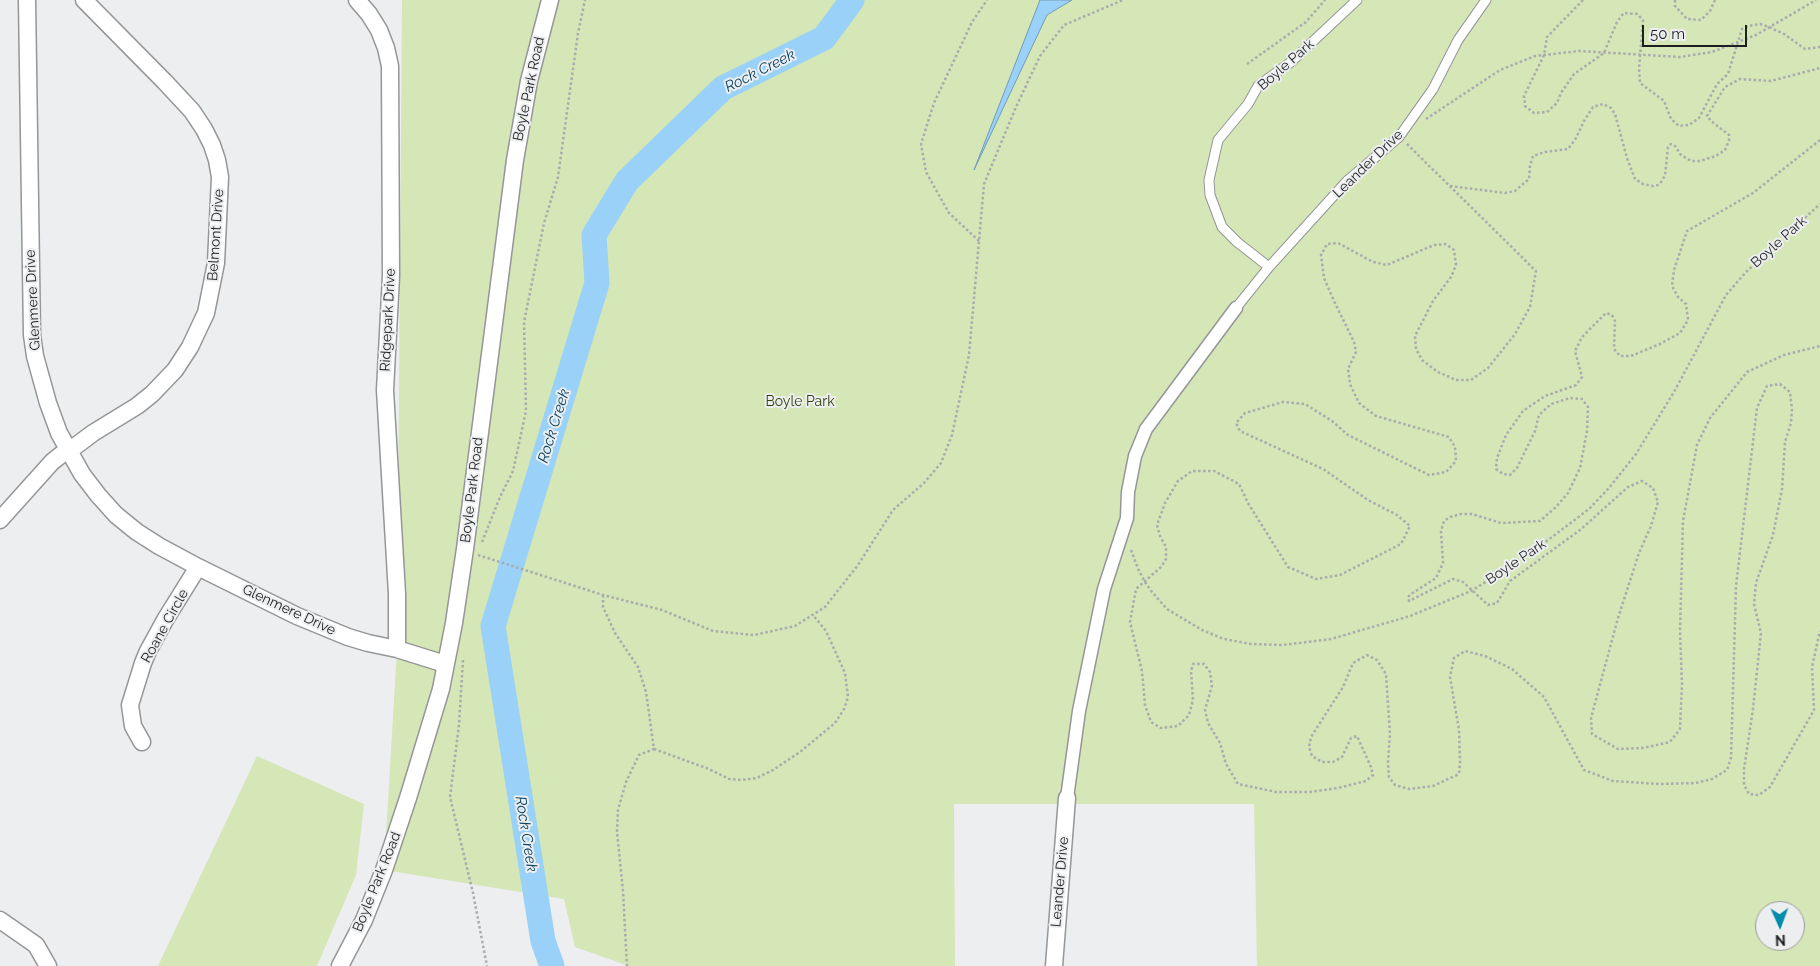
<!DOCTYPE html>
<html>
<head>
<meta charset="utf-8">
<style>
  body { margin:0 }
  #map { position:relative; width:1820px; height:966px; overflow:hidden; background:#eceef0; font-family:Raleway,sans-serif }
  canvas { display:block }
  .north { position:absolute; left:1755px; top:901px; width:50px; height:50px; box-sizing:border-box; background:#eceef0; border:1px solid #999b9c; border-radius:50%; rotate:178deg; font-size:14px; font-weight:700; line-height:20px; text-align:center; color:#1d1e1f }
  .north::after { content:''; display:block; margin:auto; width:18px; height:22px; background:#008caa; clip-path:polygon(50% 0,100% 100%,50% 72%,0 100%) }
  .scale { position:absolute; left:1642px; top:25px; width:105px; height:22px; box-sizing:border-box; border:2px solid #1d1e1f; border-top:0; padding-left:6px; font-size:15px; line-height:18px; white-space:nowrap; color:#1d1e1f; -webkit-text-stroke:4px #eceef0; paint-order:stroke }
</style>
</head>
<body>
<div id="map">
<canvas width="1820" height="966"></canvas>
<div class="north">N</div>
<div class="scale">50 m</div>
</div>
<script>
const ctx = document.querySelector('canvas').getContext('2d');
ctx.lineJoin = 'round';
function paint(path, color) { ctx.fillStyle = color; ctx.fill(path, 'evenodd'); }
const poly = rows => new Path2D(rows.map(r => 'M' + r).join(''));
function strokePath(path, color, width, dash) { ctx.strokeStyle = color; ctx.lineWidth = width; ctx.lineCap = dash ? 'butt' : 'round'; ctx.setLineDash(dash || []); ctx.stroke(path); }
function write(font, color, halo, rows, align = 'center') {
  ctx.font = font + ' Raleway,sans-serif'; ctx.lineWidth = 4; ctx.setLineDash([]); ctx.textBaseline = 'middle'; ctx.strokeStyle = halo; ctx.fillStyle = color; for (const [text, x, y, turn = 0] of rows) {
    ctx.save(); ctx.translate(x, y); ctx.rotate((+turn || 0) * Math.PI / 180); ctx.textAlign = isNaN(turn) ? turn : align; if (halo) ctx.strokeText(text, 0, 0); ctx.fillText(text, 0, 0); ctx.restore();
  }
}
paint(poly([
  [402,0,1820,0,1820,966,1257,966,1254,804,954,804,955,966,629,966,575,947,564,899,384,870,397,649],
  [1765,911,1795,911,1795,941,1765,941],
  [257,756,364,804,356,875,317,966,158,966]
]), '#d5e6b7');
const water = poly([
  [1040,0,1072,0,1047,15,974,170,1040,0]
]);
paint(water, '#99d1f8');
strokePath(water, '#749bb7', 1);
strokePath(poly([
  [552,966,543,941,493,626,597,283,594,235,627,181,723,88,824,38,852,0]
]), '#99d1f8', 25);
const service = poly([
  [1269,267,1237,242,1222,227,1210,195,1209,180,1218,140,1248,104,1258,86,1291,62,1357,0],
  [1236,308,1269,267,1347,181,1399,137,1433,89,1458,40,1486,0]
]);
const pedestrian = poly([
  [1067,798,1079,711,1104,589,1127,518,1128,492,1135,456,1146,429,1236,308]
]);
const minor = poly([
  [27,0,32,335,35,356,48,403,59,433,82,474,98,495,116,515,137,532,159,546,198,567,297,616,348,637,368,643,397,649,445,664],
  [357,0,369,14,379,30,386,48,390,66,391,276,385,390,397,594,397,649],
  [0,520,52,462,62,454,69,451,93,433,137,406,152,394,175,370,190,347,206,313,216,263,220,177,217,160,212,145,204,129,192,111,165,82,84,0],
  [142,742,133,726,130,705,143,663,148,651,165,620,198,567],
  [0,920,36,945,48,966],
  [340,966,364,920,384,870,408,798,441,689,454,623,465,549,515,160,529,81,550,0],
  [1054,966,1067,798]
]);
strokePath(service, '#949697', 11);
strokePath(pedestrian, '#949697', 15);
strokePath(minor, '#949697', 19);
strokePath(poly([
  [1583,0,1547,37,1544,55,1524,96,1525,106,1534,113,1547,112,1557,103,1561,93,1574,74,1604,53,1617,22,1624,13,1637,14,1643,20,1639,69,1640,83,1664,101,1671,119,1679,126,1689,125,1699,118,1717,84,1728,74,1742,29,1748,26,1760,24,1769,27,1784,34,1805,49,1820,47],
  [1675,0,1675,6,1687,19,1701,20,1710,11,1715,0],
  [1247,64,1306,22,1325,0],
  [1426,119,1500,70,1535,56,1579,51,1680,57,1712,52,1756,35,1816,0],
  [1820,140,1753,193,1687,231,1674,270,1672,286,1678,297,1686,304,1688,320,1680,333,1660,344,1631,356,1620,356,1614,349,1615,321,1612,315,1606,313,1582,337,1575,351,1582,377,1576,385,1545,396,1523,411,1506,435,1497,458,1496,469,1503,474,1510,475,1517,468,1535,431,1539,415,1551,404,1570,398,1582,399,1588,407,1587,431,1580,468,1568,493,1556,507,1540,521,1501,523,1472,514,1461,514,1450,517,1444,521,1441,531,1443,563,1436,578,1411,594,1408,597,1409,601,1453,579,1463,582,1488,605,1497,603,1510,581,1580,530,1628,487,1642,481,1653,488,1658,502,1651,526,1639,553,1618,618,1591,718,1592,734,1618,749,1643,748,1670,742,1680,729,1682,684,1680,631,1683,521,1697,445,1710,418,1747,372,1784,355,1820,346],
  [1407,144,1536,271,1530,307,1515,334,1488,368,1471,380,1456,380,1438,372,1422,360,1416,349,1415,336,1433,301,1451,277,1456,265,1454,250,1446,244,1434,245,1387,265,1373,262,1338,243,1327,244,1321,255,1324,278,1334,301,1354,342,1356,352,1348,369,1350,384,1359,403,1376,416,1449,437,1455,447,1456,461,1446,472,1429,475,1348,435,1332,421,1305,404,1283,402,1245,413,1236,423,1240,431,1323,469,1368,500,1397,515,1410,526,1401,544,1340,575,1316,579,1288,567,1248,503,1239,484,1214,471,1192,471,1178,481,1165,503,1157,525,1160,536,1166,547,1166,559,1161,567,1136,589,1130,622,1142,671,1145,705,1151,722,1161,728,1178,726,1189,715,1193,700,1191,671,1193,664,1204,664,1210,672,1212,686,1205,710,1208,723,1220,743,1226,764,1238,784,1276,792,1310,792,1338,788,1366,781,1373,775,1371,767,1357,736,1351,738,1342,757,1333,762,1322,762,1312,756,1309,747,1311,737,1343,687,1353,663,1367,655,1377,660,1386,674,1390,734,1388,762,1389,777,1395,785,1409,789,1433,786,1459,774,1460,762,1459,730,1450,677,1454,658,1465,651,1485,656,1512,669,1544,697,1584,770,1613,781,1659,784,1696,783,1712,779,1727,770,1731,758,1736,586,1757,408,1767,386,1780,384,1790,392,1792,410,1791,423,1785,442,1782,489,1773,535,1756,583,1754,604,1761,633,1753,709,1744,769,1744,785,1749,794,1759,795,1770,787,1814,710,1812,667,1820,631],
  [1450,186,1505,193,1515,191,1529,179,1530,166,1533,156,1545,152,1568,149,1575,140,1584,121,1593,107,1603,104,1611,108,1615,114,1627,158,1635,179,1643,184,1653,186,1658,185,1662,181,1665,175,1668,147,1671,144,1675,146,1681,155,1691,161,1700,161,1716,156,1725,150,1729,141,1729,135,1711,121,1707,116,1725,87,1740,79,1771,81,1820,68],
  [979,241,949,213,926,172,921,144,934,103,972,22,987,0],
  [482,542,500,497,513,471,526,411,524,322,544,223,558,177,578,33,585,0],
  [1131,550,1139,571,1145,582,1152,592,1167,609,1202,630,1224,639,1251,644,1283,645,1331,639,1410,616,1471,591,1502,572,1548,540,1589,509,1609,488,1636,454,1674,392,1726,295,1745,273,1820,204],
  [478,555,603,595,662,610,713,631,754,635,795,626,825,607,858,565,893,510,924,483,941,463,952,435,969,355,984,184,1016,107,1040,56,1064,25,1123,0],
  [603,595,603,607,615,633,638,667,646,692,654,749,639,755,626,782,618,810,617,832,623,891,627,966],
  [463,660,459,725,450,797,473,893,487,966],
  [654,749,709,769,729,779,742,780,757,778,773,770,800,752,835,723,844,709,848,697,845,673,826,631,813,615]
]), '#aaabad', 2.5, [2.5, 2.5]);
strokePath(service, '#fff', 9);
strokePath(pedestrian, '#fff', 12);
strokePath(minor, '#fff', 16);
write('14px', '#1d1e1f', '#eceef0', [
  ["Boyle Park",1286,65,-41],
  ["Boyle Park Road",529,89,-78],
  ["Leander Drive",1368,164,-44],
  ["Belmont Drive",216,235,-86],
  ["Boyle Park",1779,242,-42],
  ["Glenmere Drive",33,300,-93],
  ["Ridgepark Drive",388,320,-87],
  ["Boyle Park Road",472,490,-83],
  ["Boyle Park",1516,562,-34],
  ["Glenmere Drive",289,610,25],
  ["Roane Circle",165,626,-61],
  ["Boyle Park Road",377,882,-68],
  ["Leander Drive",1060,882,-85]
]);
write('14px', '#324009', '#eceef0', [
  ["Boyle Park",800,402]
]);
write('italic 15px', '#064161', '#eceef0', [
  ["Rock Creek",760,71,-27],
  ["Rock Creek",554,426,-73],
  ["Rock Creek",526,834,81]
]);
</script>
</body>
</html>
